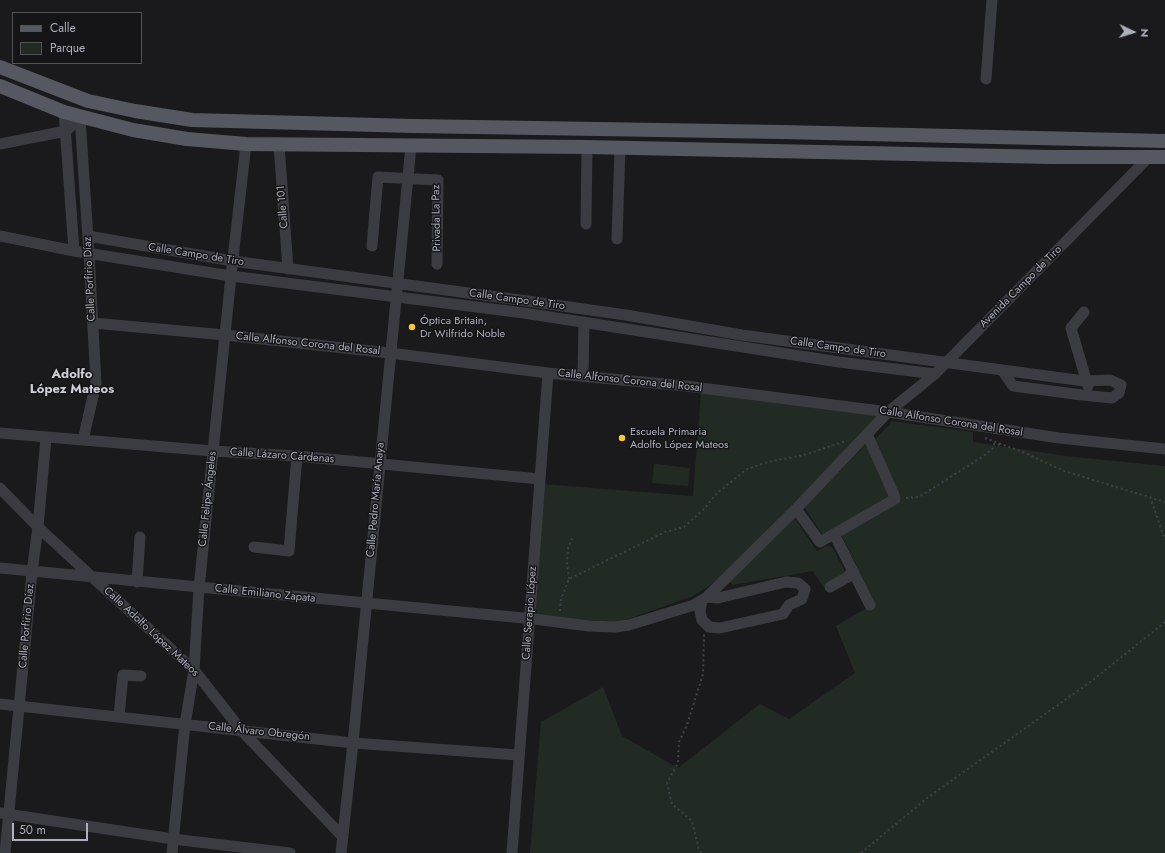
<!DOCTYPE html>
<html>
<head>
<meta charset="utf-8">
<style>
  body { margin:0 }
  #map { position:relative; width:1165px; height:853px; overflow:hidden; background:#1a1a1c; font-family:Jost,sans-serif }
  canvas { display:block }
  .legend { position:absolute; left:12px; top:12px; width:130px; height:52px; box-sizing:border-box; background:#151517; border:1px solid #515359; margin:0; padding:5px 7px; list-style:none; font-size:12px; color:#acafbc }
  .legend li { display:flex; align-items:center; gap:8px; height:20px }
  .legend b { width:20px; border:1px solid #515359 }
  .north { position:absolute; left:1113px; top:12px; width:40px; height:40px; -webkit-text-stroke:3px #151517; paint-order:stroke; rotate:94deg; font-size:11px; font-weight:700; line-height:16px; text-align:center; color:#acafbc }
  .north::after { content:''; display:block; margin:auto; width:14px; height:18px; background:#acafbc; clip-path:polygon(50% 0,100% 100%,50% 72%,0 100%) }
  .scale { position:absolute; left:12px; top:823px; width:76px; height:18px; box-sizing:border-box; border:2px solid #acafbc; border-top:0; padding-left:5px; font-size:12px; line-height:14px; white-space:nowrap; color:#acafbc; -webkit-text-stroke:3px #151517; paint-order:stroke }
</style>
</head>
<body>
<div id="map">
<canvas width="1165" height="853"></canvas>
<ul class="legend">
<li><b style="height:5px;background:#565861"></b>Calle</li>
<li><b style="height:11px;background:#212b23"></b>Parque</li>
</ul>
<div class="north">N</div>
<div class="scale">50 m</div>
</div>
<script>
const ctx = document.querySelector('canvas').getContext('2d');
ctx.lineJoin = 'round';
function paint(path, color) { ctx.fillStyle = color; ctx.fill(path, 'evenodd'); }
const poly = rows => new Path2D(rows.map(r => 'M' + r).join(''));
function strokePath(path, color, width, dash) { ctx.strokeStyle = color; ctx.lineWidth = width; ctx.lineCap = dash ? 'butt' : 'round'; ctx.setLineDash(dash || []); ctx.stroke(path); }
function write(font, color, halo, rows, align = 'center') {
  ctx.font = font + ' Jost,sans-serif'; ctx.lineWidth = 3; ctx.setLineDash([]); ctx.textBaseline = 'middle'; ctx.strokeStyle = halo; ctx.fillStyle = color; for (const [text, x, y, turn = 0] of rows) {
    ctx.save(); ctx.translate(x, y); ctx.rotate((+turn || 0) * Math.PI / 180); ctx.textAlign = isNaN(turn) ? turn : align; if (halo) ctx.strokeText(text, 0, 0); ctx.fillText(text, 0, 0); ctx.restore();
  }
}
paint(poly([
  [701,393,881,415,721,578,693,596,617,623,538,616,534,611,543,484,693,496],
  [891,421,973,432,973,442,1066,456,1165,466,1165,853,530,853,541,722,603,687,622,736,678,768,760,704,789,719,855,673,836,626,875,603,841,534,893,506,875,439,890,424],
  [867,443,890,498,823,535,804,507],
  [654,464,690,468,688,486,652,483],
  [794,517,817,551,827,546,832,547,846,573,823,587,813,571,733,585,729,581]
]), '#212b23');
strokePath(poly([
  [985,438,1025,453,1064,471,1165,502],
  [1150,497,1165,540],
  [906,498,919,497,985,455,993,448,994,444,1001,445],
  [569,579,567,563,568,548,573,536],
  [560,611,561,599,569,579,665,532,684,527,705,508,717,493,747,469,768,462,804,455,846,441],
  [701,853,699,850,692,821,672,804,667,783,678,763,679,742,687,725,703,674,704,634],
  [861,853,927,798,1093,680,1165,622]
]), '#404249', 2, [2, 3]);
strokePath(poly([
  [986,79,992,0],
  [64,112,74,251],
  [80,117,89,254,96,383,83,440],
  [0,144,66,131,71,126],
  [279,145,288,269],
  [586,224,587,147],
  [0,236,74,251,231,276,524,313,839,362,935,374],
  [88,236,233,261,527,301,626,315,742,335,1084,381,1110,380,1121,385,1119,393,1112,398,1082,395,1013,386,1002,370],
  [617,239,620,148],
  [372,246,378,177,438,180,437,264],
  [1084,312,1071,328,1088,386],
  [93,323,225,335,390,353,548,373,686,386,888,412,1059,438,1165,449],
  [583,376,584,322],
  [0,433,213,451,297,456,540,479],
  [867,434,894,495,895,499,820,542,796,509,888,412,935,374,1149,157],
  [0,488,38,527,92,577,194,670,241,730,343,837],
  [834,534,870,605],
  [254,547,289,551,297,456],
  [0,568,534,619,589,626,615,627,629,625,694,605,707,597,796,509],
  [137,582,140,537],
  [830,587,848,577,852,571],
  [702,600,700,611,702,620,709,627,720,628,783,614,789,605,802,599,805,589,798,583,786,582,718,598,707,597],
  [0,704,353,743,518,755],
  [119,716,123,675,141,676],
  [0,813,173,839,290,853],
  [5,853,32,572,38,527,46,438],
  [172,853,185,724,194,670,199,588,231,276,246,144],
  [341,853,353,743,411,146],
  [512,853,548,373]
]), '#3b3b42', 11);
strokePath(poly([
  [0,67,88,101,135,111,192,120,413,126,782,132,1165,141],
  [0,86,64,112,133,130,187,139,246,144,587,147,1051,157,1165,157]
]), '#565861', 14);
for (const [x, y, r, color] of [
  [412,327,4,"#fbc833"],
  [622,438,4,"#fbc833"]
]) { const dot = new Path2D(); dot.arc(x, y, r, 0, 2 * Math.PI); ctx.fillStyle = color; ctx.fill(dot); strokePath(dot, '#151517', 1.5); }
write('11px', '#acafbc', '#151517', [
  ["Calle 101",283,207,-95],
  ["Privada La Paz",437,218,-91],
  ["Calle Campo de Tiro",196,255,9],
  ["Calle Porfirio Díaz",90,279,-93],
  ["Avenida Campo de Tiro",1021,287,-45],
  ["Calle Campo de Tiro",517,300,8],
  ["Calle Alfonso Corona del Rosal",308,344,6],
  ["Calle Campo de Tiro",838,348,8],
  ["Calle Alfonso Corona del Rosal",630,381,6],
  ["Calle Alfonso Corona del Rosal",951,422,9],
  ["Calle Lázaro Cárdenas",282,456,4],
  ["Calle Felipe Ángeles",208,499,-84],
  ["Calle Pedro María Anaya",376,500,-85],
  ["Calle Emiliano Zapata",265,594,6],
  ["Calle Serapio López",530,613,-86],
  ["Calle Porfirio Díaz",27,626,-85],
  ["Calle Adolfo López Mateos",151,632,43],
  ["Calle Álvaro Obregón",259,732,6]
]);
write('11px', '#acafbc', '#151517', [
  ["Óptica Britain,",420,321],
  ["Dr Wilfrido Noble",420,334],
  ["Escuela Primaria",630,432],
  ["Adolfo López Mateos",630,445]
], 'left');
write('bold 13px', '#cdcfd8', '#151517', [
  ["Adolfo",72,375],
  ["López Mateos",72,390]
]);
</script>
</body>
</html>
